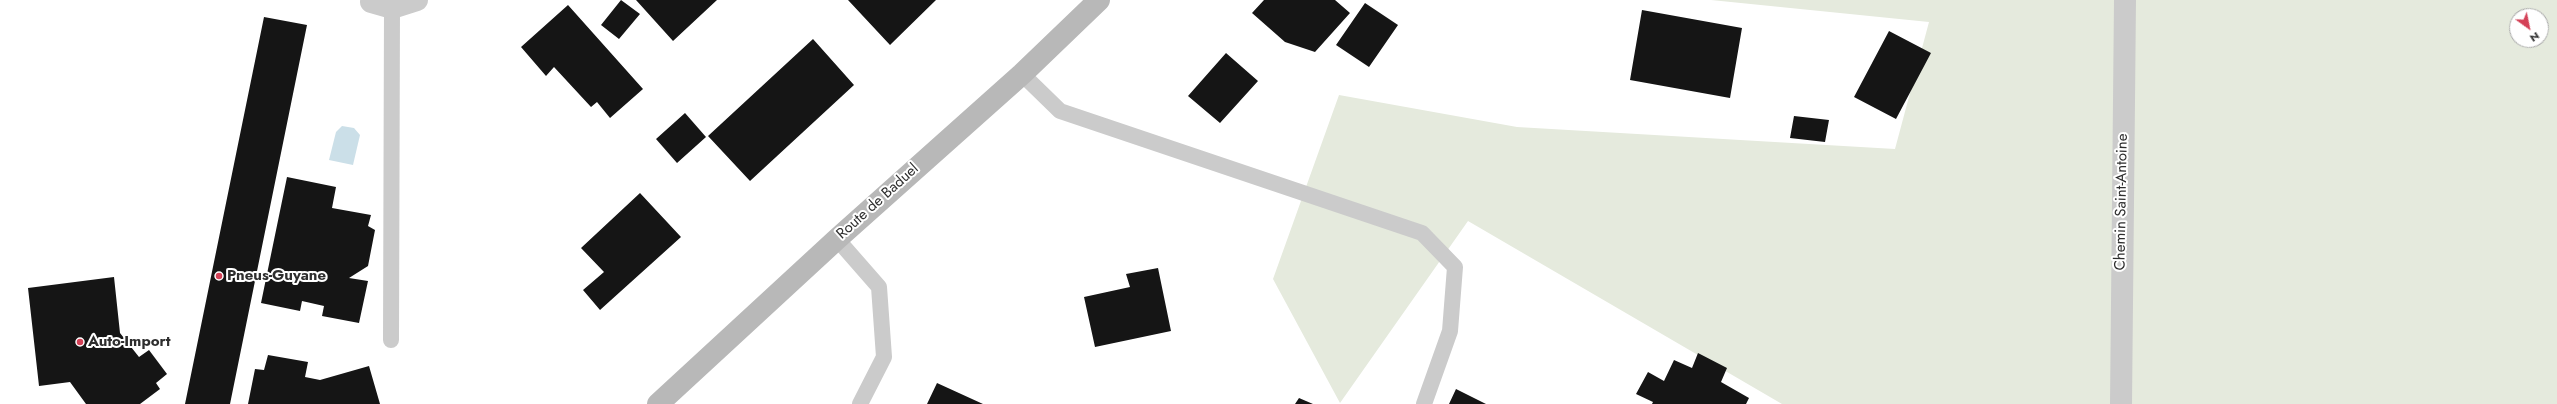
<!DOCTYPE html>
<html>
<head>
<meta charset="utf-8">
<style>
  body { margin:0 }
  #map { position:relative; width:2557px; height:404px; overflow:hidden; background:#fff; font-family:Jost,sans-serif }
  canvas { display:block }
  .north { position:absolute; left:2509px; top:8px; width:40px; height:40px; box-sizing:border-box; background:#fff; border:1px solid #ababab; border-radius:50%; rotate:147deg; font-size:11px; font-weight:700; line-height:16px; text-align:center; color:#2e2e2e }
  .north::after { content:''; display:block; margin:auto; width:14px; height:18px; background:#d44157; clip-path:polygon(50% 0,100% 100%,50% 72%,0 100%) }
</style>
</head>
<body>
<div id="map">
<canvas width="2557" height="404"></canvas>
<div class="north">N</div>
</div>
<script>
const ctx = document.querySelector('canvas').getContext('2d');
ctx.lineJoin = 'round';
function paint(path, color) { ctx.fillStyle = color; ctx.fill(path, 'evenodd'); }
const poly = rows => new Path2D(rows.map(r => 'M' + r).join(''));
function strokePath(path, color, width, dash) { ctx.strokeStyle = color; ctx.lineWidth = width; ctx.lineCap = dash ? 'butt' : 'round'; ctx.setLineDash(dash || []); ctx.stroke(path); }
function write(font, color, halo, rows, align = 'center') {
  ctx.font = font + ' Jost,sans-serif'; ctx.lineWidth = 4; ctx.setLineDash([]); ctx.textBaseline = 'middle'; ctx.strokeStyle = halo; ctx.fillStyle = color; for (const [text, x, y, turn = 0] of rows) {
    ctx.save(); ctx.translate(x, y); ctx.rotate((+turn || 0) * Math.PI / 180); ctx.textAlign = isNaN(turn) ? turn : align; if (halo) ctx.strokeText(text, 0, 0); ctx.fillText(text, 0, 0); ctx.restore();
  }
}
paint(poly([
  [1711,0,2557,0,2557,404,1782,404,1468,221,1340,403,1273,279,1339,95,1517,127,1895,149,1929,22],
  [2517,16,2541,16,2541,40,2517,40]
]), '#e5eadd');
paint(poly([
  [342,126,354,128,360,135,353,165,329,160,336,132]
]), '#cbdfe8');
paint(poly([
  [621,0,640,14,619,39,601,25],
  [636,0,717,0,673,41],
  [848,0,936,0,890,45],
  [1264,0,1335,0,1350,13,1315,52,1285,42,1252,13],
  [1365,3,1398,25,1369,67,1336,45],
  [568,5,643,89,610,118,597,102,591,107,554,67,546,76,521,47],
  [1642,10,1742,28,1730,98,1630,80],
  [264,17,307,25,230,404,185,404],
  [1889,31,1931,53,1896,119,1854,97],
  [813,39,854,85,750,181,708,136],
  [1226,53,1258,81,1220,123,1188,96],
  [685,113,706,137,677,163,656,139],
  [1794,116,1829,120,1825,142,1790,138],
  [287,177,336,187,332,208,371,215,368,226,375,230,368,266,349,278,368,281,359,323,322,316,324,306,302,301,300,311,261,303],
  [640,193,681,237,600,310,583,290,604,272,581,248],
  [1158,268,1171,331,1095,347,1084,297,1130,287,1126,274],
  [114,277,120,333,139,357,149,350,167,374,156,383,160,389,140,404,86,404,70,382,39,386,28,288],
  [1698,353,1727,368,1721,382,1749,398,1746,404,1652,404,1653,402,1636,394,1648,372,1664,381,1674,360,1692,368],
  [268,355,308,362,305,377,320,380,369,366,380,404,248,404,255,369,264,370],
  [937,383,983,404,927,404],
  [1456,389,1486,404,1449,404],
  [1299,398,1313,404,1295,404]
]), '#151515');
strokePath(poly([
  [1022,74,1060,111,1422,233,1455,267,1450,331,1424,404],
  [837,239,879,287,884,357,860,404],
  [391,340,392,8]
]), '#cbcbcb', 16);
strokePath(poly([
  [371,2,392,8,417,0],
  [2121,404,2125,0]
]), '#cbcbcb', 22);
strokePath(poly([
  [658,404,837,239,1022,74,1099,0]
]), '#b8b8b8', 22);
for (const [x, y, r, color] of [
  [219,276,4,"#d44157"],
  [80,342,4,"#d44157"]
]) { const dot = new Path2D(); dot.arc(x, y, r, 0, 2 * Math.PI); ctx.fillStyle = color; ctx.fill(dot); strokePath(dot, '#fff', 1.5); }
write('15px', '#2e2e2e', '#fff', [
  ["Route de Baduel",878,202,-42],
  ["Chemin Saint-Antoine",2122,202,-89]
]);
write('bold 15px', '#2e2e2e', '#fff', [
  ["Pneus-Guyane",227,276],
  ["Auto-Import",88,342]
], 'left');
</script>
</body>
</html>
